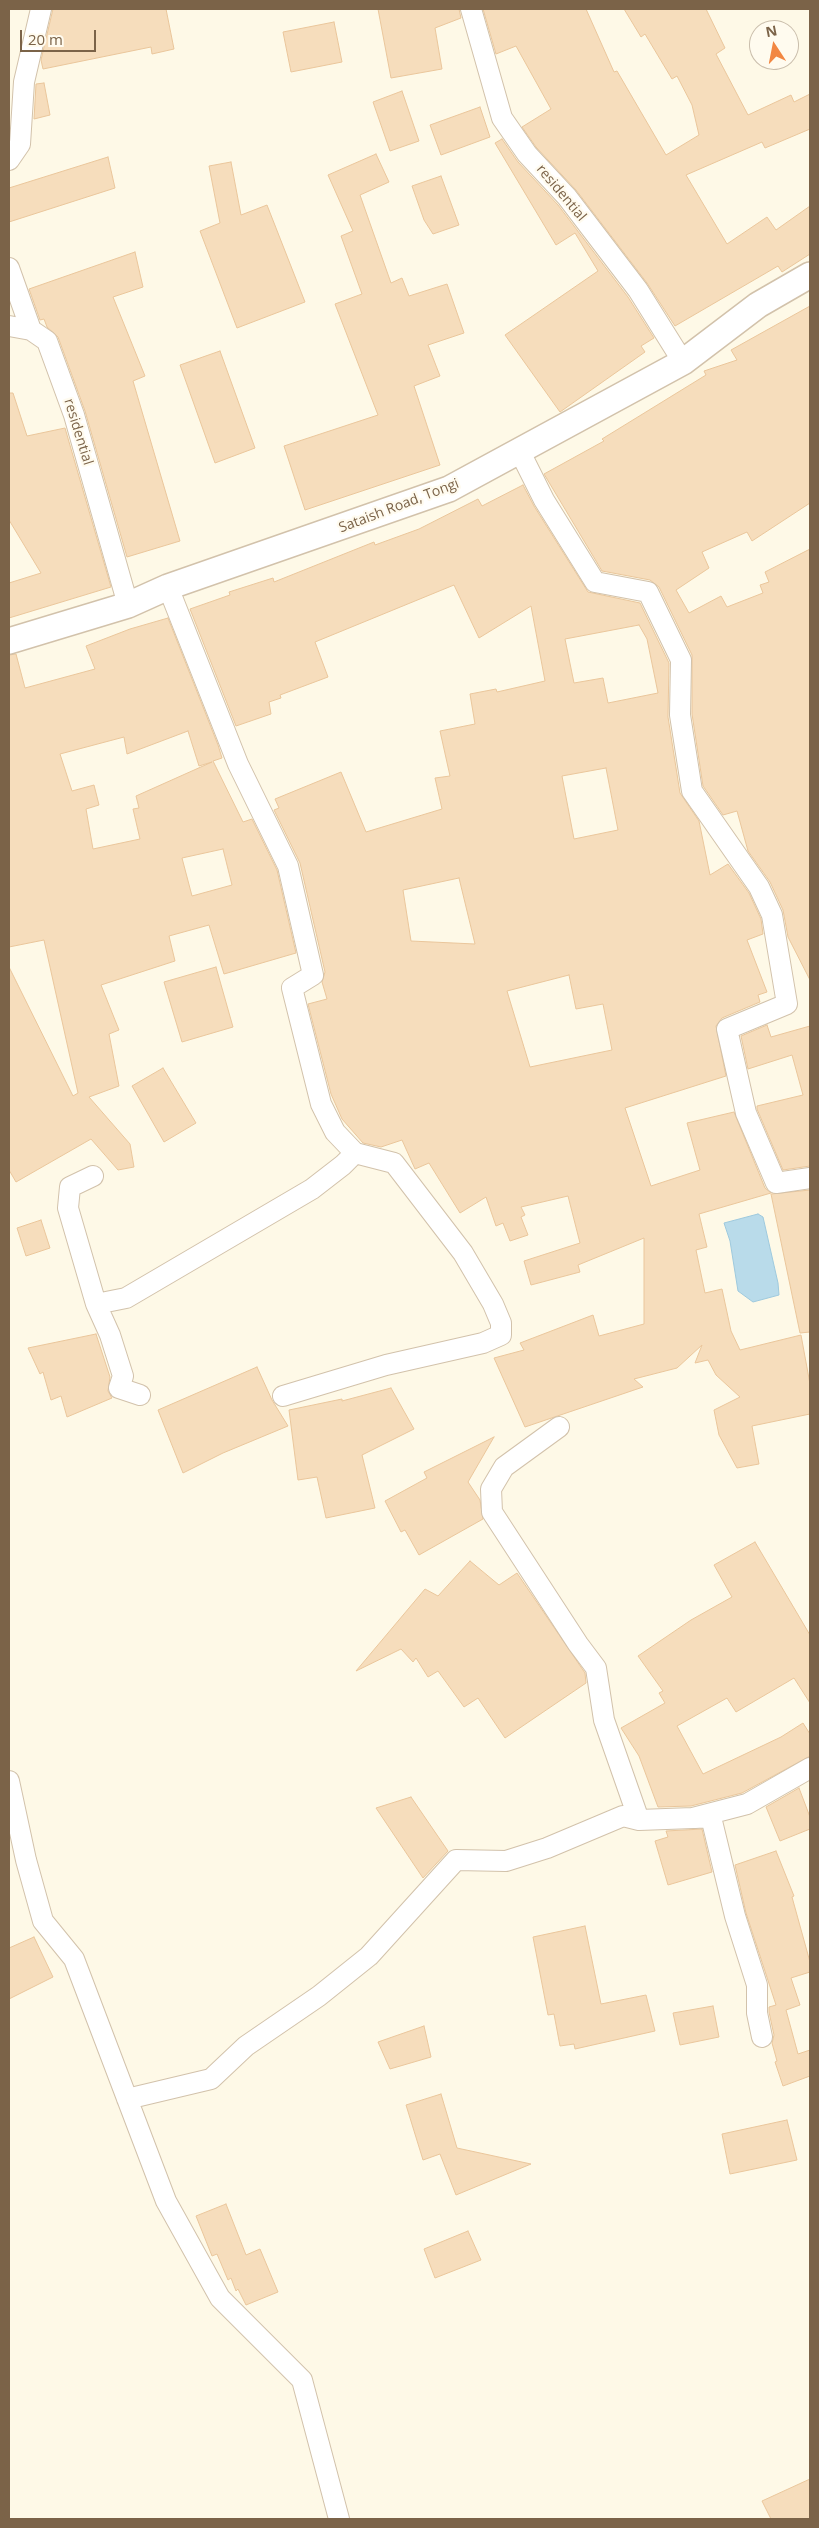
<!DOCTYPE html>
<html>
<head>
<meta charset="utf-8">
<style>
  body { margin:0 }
  #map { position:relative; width:819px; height:2528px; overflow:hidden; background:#fef9e7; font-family:"Open Sans",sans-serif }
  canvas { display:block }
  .frame { position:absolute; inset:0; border:10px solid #7b6348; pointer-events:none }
  .north { position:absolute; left:749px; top:20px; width:50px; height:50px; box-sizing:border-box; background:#fffbef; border:1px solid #cabeac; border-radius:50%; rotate:349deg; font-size:14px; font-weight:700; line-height:20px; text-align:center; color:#7b6348 }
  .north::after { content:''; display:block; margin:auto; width:18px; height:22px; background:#f28742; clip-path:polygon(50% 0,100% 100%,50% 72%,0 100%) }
  .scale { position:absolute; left:20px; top:30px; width:76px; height:22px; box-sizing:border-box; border:2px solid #7b6348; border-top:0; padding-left:6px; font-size:15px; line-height:18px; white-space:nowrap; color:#7b6348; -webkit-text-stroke:4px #fffbef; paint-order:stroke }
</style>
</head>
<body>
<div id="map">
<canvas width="819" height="2528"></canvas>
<div class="frame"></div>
<div class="north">N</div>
<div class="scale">20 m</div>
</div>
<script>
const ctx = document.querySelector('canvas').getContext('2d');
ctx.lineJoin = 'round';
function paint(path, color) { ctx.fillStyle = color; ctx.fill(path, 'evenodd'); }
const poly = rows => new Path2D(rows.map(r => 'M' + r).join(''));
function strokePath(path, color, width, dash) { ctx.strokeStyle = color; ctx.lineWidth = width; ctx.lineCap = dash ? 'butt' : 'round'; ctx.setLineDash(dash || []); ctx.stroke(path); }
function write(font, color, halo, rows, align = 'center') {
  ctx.font = font + ' "Open Sans",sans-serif'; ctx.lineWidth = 4.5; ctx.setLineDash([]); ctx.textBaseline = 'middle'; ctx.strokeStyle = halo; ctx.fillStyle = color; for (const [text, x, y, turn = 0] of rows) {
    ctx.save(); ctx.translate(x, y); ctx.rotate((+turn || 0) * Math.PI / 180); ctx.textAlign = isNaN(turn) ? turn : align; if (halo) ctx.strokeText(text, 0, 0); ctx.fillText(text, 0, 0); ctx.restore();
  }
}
const water = poly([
  [758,1214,763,1217,778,1283,779,1295,753,1302,738,1291,730,1241,724,1223,758,1214]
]);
paint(water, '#b9dbea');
strokePath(water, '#9ec9dd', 1);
const building = poly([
  [53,9,166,9,174,49,152,54,151,47,43,69,41,60,53,9],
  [378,9,459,9,461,18,435,28,442,69,391,78,378,9],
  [483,9,586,9,614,72,617,71,666,155,699,135,692,105,677,76,672,79,645,34,641,37,624,9,706,9,725,48,716,54,748,115,791,95,794,102,810,94,810,129,765,148,762,142,686,175,727,244,767,217,776,230,810,206,810,254,782,272,778,266,675,326,647,283,576,190,536,147,522,127,551,109,516,46,496,54,483,9],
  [334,22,342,62,291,72,283,32,334,22],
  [44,83,50,115,34,119,36,84,44,83],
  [402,91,419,141,390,151,373,102,402,91],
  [480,107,490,137,441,155,430,125,480,107],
  [502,139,518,162,558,205,628,297,654,338,641,346,645,352,560,412,505,335,598,271,575,233,556,245,495,143,502,139],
  [376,154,389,182,360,195,391,283,402,278,409,296,447,284,464,333,428,345,440,376,414,386,440,465,305,510,284,446,378,415,335,304,362,294,341,236,353,231,328,175,376,154],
  [108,157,115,188,9,222,9,188,108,157],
  [231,162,241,215,267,205,305,302,237,328,200,231,220,223,209,166,231,162],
  [441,176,459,225,433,234,424,220,412,186,441,176],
  [135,252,143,287,113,297,145,376,133,381,180,541,127,557,85,411,58,337,47,327,44,319,40,320,29,289,135,252],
  [810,306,810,503,752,541,747,532,702,552,709,568,676,590,689,613,721,596,727,607,763,593,760,585,769,582,765,572,810,549,810,980,788,937,783,910,770,882,748,851,737,811,723,815,703,786,692,714,692,655,659,587,650,580,602,571,544,474,604,441,602,439,706,375,704,371,737,360,731,350,810,306],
  [220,351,255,448,215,463,180,365,220,351],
  [9,393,13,393,27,436,65,428,111,587,9,618,9,583,41,573,9,520,9,393],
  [523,485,534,506,588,592,640,603,669,663,668,717,680,793,699,821,710,875,728,864,749,893,761,919,763,934,747,940,767,992,758,995,760,1002,722,1018,716,1026,726,1076,625,1108,651,1186,700,1170,687,1123,734,1112,765,1188,771,1193,699,1214,707,1247,696,1250,705,1293,722,1289,731,1331,740,1350,801,1335,810,1384,810,1414,752,1426,759,1464,737,1468,719,1435,714,1410,740,1397,716,1375,708,1360,695,1363,702,1345,677,1368,634,1379,643,1387,525,1427,494,1358,524,1350,520,1343,593,1315,599,1336,644,1324,644,1238,578,1265,580,1272,531,1285,524,1261,580,1243,568,1196,521,1207,525,1215,521,1217,528,1235,510,1241,503,1223,496,1226,486,1197,460,1213,429,1163,415,1169,402,1140,381,1147,363,1143,342,1119,331,1094,308,1004,327,999,322,982,325,972,300,863,274,810,279,808,275,799,341,772,366,832,442,809,435,778,450,776,440,731,475,724,470,694,496,689,497,692,545,681,531,606,479,638,454,585,315,642,328,677,280,695,281,698,269,702,271,714,236,726,190,609,230,595,229,592,273,578,274,582,374,542,375,545,419,529,478,499,482,506,523,485],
  [639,625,647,639,658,693,608,703,603,678,574,683,565,639,639,625],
  [606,768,618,830,574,839,562,776,606,768],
  [459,878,475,944,411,941,403,890,459,878],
  [569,975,576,1009,603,1004,612,1050,530,1067,507,991,569,975],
  [168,618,218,745,222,758,213,761,243,822,252,819,277,870,296,953,224,974,209,925,169,936,175,961,101,985,119,1030,109,1034,119,1086,89,1097,130,1144,134,1167,118,1170,91,1139,16,1182,9,1170,9,967,73,1096,78,1093,44,940,9,947,9,655,16,654,25,688,95,669,86,646,130,629,168,618],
  [188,731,199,766,212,762,136,796,139,808,133,809,140,839,93,849,86,809,99,805,94,785,72,791,60,754,124,737,127,754,188,731],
  [223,849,232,885,192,896,182,858,223,849],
  [216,967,233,1027,182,1042,164,982,216,967],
  [767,1025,771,1037,810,1026,810,1166,783,1170,757,1109,757,1106,803,1095,792,1055,748,1069,741,1036,767,1025],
  [163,1068,196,1123,164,1142,132,1086,163,1068],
  [810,1190,810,1332,800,1333,771,1194,810,1190],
  [41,1220,50,1248,26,1256,17,1228,41,1220],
  [96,1334,110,1377,108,1391,112,1398,67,1417,61,1396,51,1400,43,1372,40,1374,28,1348,96,1334],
  [257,1367,272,1400,288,1426,223,1453,183,1473,158,1410,257,1367],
  [391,1388,414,1429,362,1455,375,1508,326,1518,317,1477,298,1480,289,1410,342,1399,342,1401,391,1388],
  [494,1437,468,1482,480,1500,483,1519,419,1555,405,1530,401,1532,385,1501,427,1478,424,1472,494,1437],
  [755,1542,810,1635,810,1703,794,1678,736,1712,727,1698,677,1726,703,1774,781,1737,803,1723,810,1734,810,1756,742,1793,691,1806,658,1807,639,1756,621,1728,665,1703,659,1693,663,1691,638,1656,691,1620,732,1597,714,1565,755,1542],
  [470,1561,499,1585,517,1573,585,1673,586,1683,505,1738,478,1698,464,1707,438,1671,428,1677,416,1658,413,1662,401,1649,356,1671,425,1589,438,1596,470,1561],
  [799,1788,810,1817,810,1829,780,1841,766,1807,799,1788],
  [411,1797,448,1851,423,1878,376,1808,411,1797],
  [702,1829,712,1872,668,1885,655,1841,668,1837,666,1831,702,1829],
  [776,1851,794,1896,792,1897,810,1962,810,1972,791,1978,800,2005,786,2010,798,2054,810,2050,810,2076,783,2086,775,2062,777,2061,772,2043,774,2035,769,2012,769,2007,776,2005,746,1913,735,1865,776,1851],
  [585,1926,601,2004,646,1995,655,2031,575,2049,574,2044,560,2046,554,2014,548,2015,533,1937,585,1926],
  [34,1937,53,1977,9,1999,9,1948,34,1937],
  [713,2006,719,2037,680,2045,673,2013,713,2006],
  [424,2026,431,2057,390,2069,378,2042,424,2026],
  [441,2094,457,2148,531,2164,456,2195,440,2154,423,2160,406,2105,441,2094],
  [787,2120,797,2160,730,2174,722,2134,787,2120],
  [226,2204,246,2255,260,2249,278,2292,246,2305,238,2289,236,2291,231,2278,228,2280,217,2254,212,2256,196,2216,226,2204],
  [468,2231,481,2260,435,2278,424,2249,468,2231],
  [810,2479,810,2519,771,2519,762,2501,810,2479]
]);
paint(building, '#f6ddbc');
strokePath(building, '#eac69b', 1);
const minor = poly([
  [471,9,502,118,527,154,567,197,638,290,683,362],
  [9,160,20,144,24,82,41,9],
  [9,268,31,330,47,341,74,415,128,605],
  [9,326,31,330],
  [520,452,544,500,595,582,648,592,681,660,680,715,692,791,759,887,772,915,787,1004,727,1029,746,1113,776,1183,810,1178],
  [168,587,238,764,288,866,313,975,292,988,321,1104,335,1132,355,1153,394,1163,463,1253,493,1304,501,1323,501,1335,483,1343,386,1365,283,1396],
  [93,1176,70,1187,68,1208,96,1304,126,1298,312,1189,343,1165,355,1153],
  [96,1304,110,1335,123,1376,119,1388,140,1395],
  [559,1427,504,1467,491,1489,492,1512,578,1644,596,1668,604,1720,639,1820],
  [9,1781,26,1860,43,1921,74,1959,166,2201,220,2298,302,2380,339,2519],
  [695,1818,711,1817,735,1916,757,1985,757,2013,762,2037],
  [127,2099,211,2079,246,2046,319,1996,369,1956,456,1860,506,1861,547,1848,623,1816,639,1820,693,1818,747,1804,810,1768]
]);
const tertiary = poly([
  [9,641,128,605,168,587,449,489,683,362,758,305,810,275]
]);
strokePath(minor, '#d2c2ab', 22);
strokePath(tertiary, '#d2c2ab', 28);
strokePath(minor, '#fff', 20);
strokePath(tertiary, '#fff', 25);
write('14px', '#7b6348', '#fffbef', [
  ["residential",561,193,50],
  ["residential",78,432,73],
  ["Sataish Road, Tongi",399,506,-21]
]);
</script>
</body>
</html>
